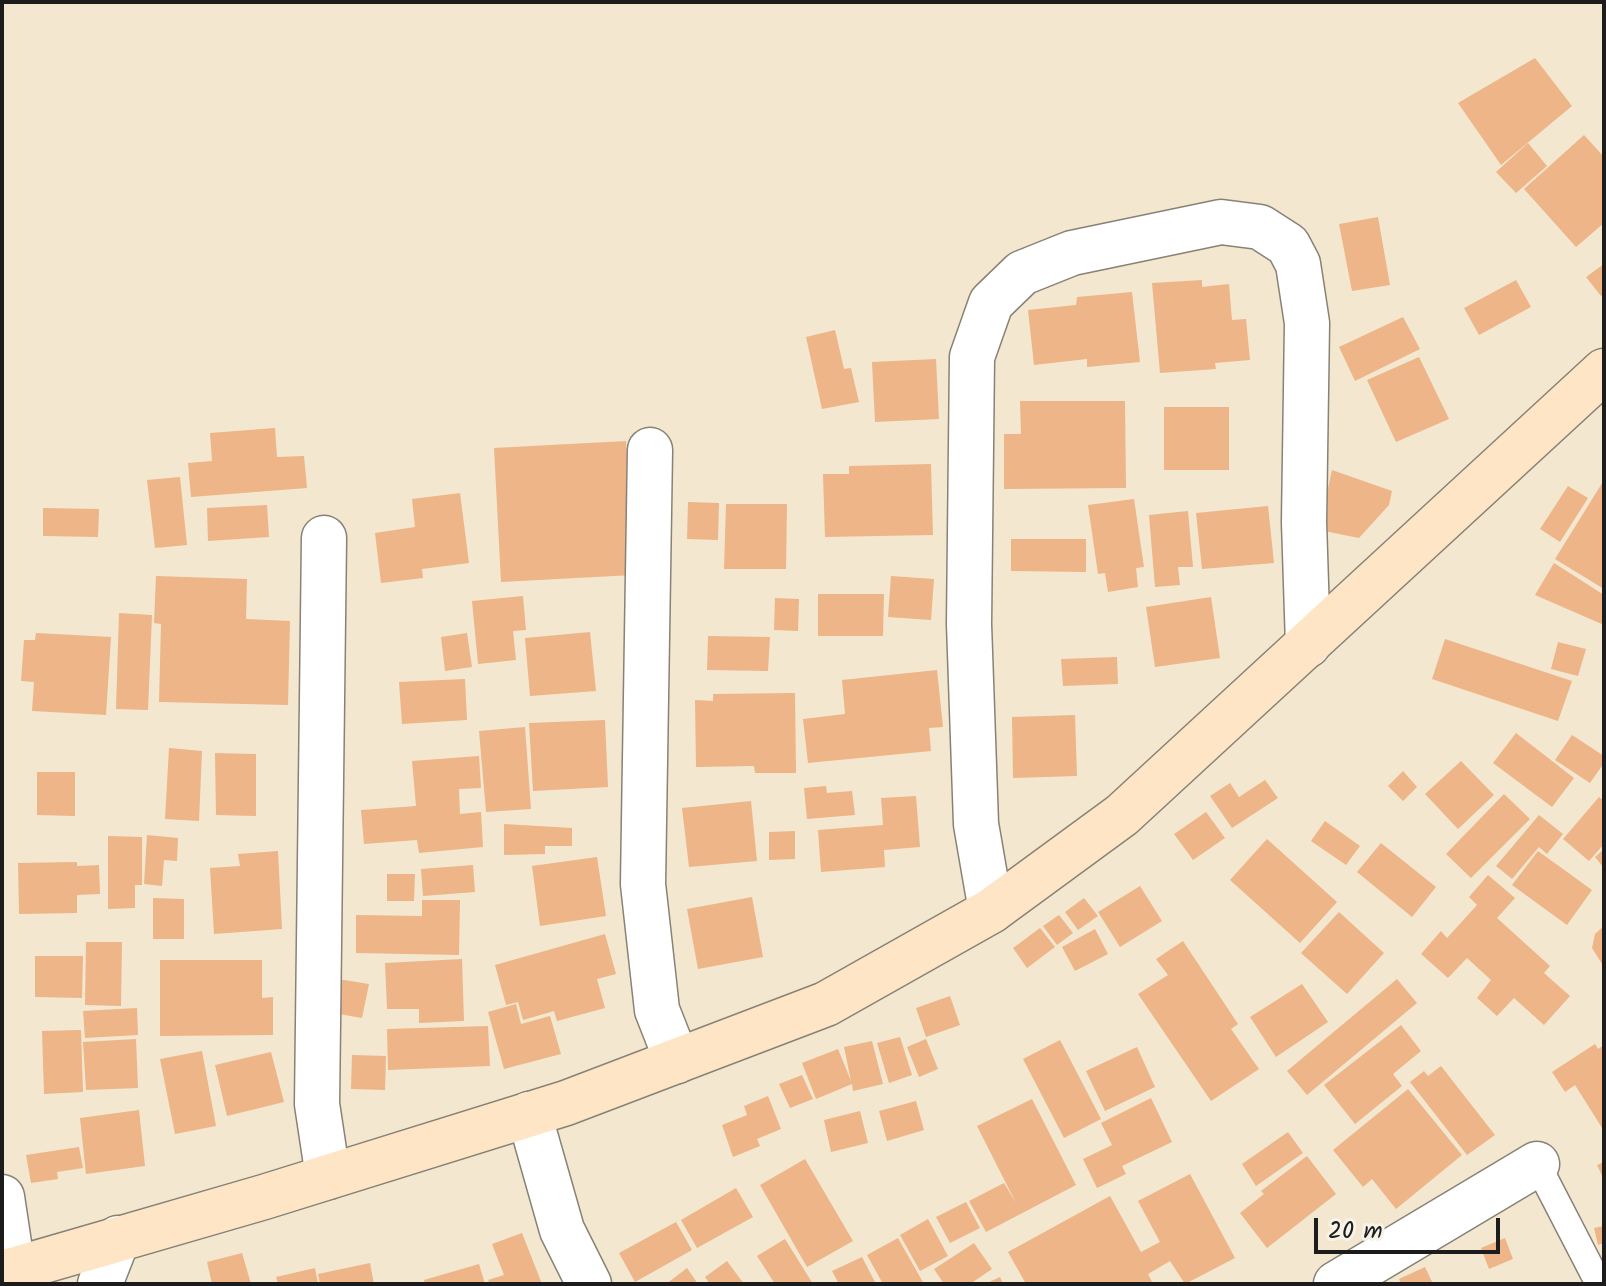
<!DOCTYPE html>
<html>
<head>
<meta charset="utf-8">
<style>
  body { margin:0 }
  #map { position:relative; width:1606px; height:1286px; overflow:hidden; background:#f3e7d0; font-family:Kalam,sans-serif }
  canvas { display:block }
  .frame { position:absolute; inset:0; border:4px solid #1c1c1c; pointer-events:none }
  .scale { position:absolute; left:1314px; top:1218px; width:186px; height:36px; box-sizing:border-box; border:4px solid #1c1c1c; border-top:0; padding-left:10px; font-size:24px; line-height:28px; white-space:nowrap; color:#1c1c1c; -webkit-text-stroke:6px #f7f3e8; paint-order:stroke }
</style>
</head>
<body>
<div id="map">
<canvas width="1606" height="1286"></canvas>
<div class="frame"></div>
<div class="scale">20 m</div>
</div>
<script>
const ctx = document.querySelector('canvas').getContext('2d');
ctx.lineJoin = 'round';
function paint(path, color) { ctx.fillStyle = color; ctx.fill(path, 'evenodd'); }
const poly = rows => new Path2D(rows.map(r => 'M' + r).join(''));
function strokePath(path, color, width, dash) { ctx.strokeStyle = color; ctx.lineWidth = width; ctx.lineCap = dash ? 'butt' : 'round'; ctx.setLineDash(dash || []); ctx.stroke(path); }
paint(poly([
  [1535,58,1572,106,1501,165,1458,103],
  [1584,135,1604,157,1604,223,1576,247,1524,189],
  [1528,143,1547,166,1516,193,1496,172],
  [1378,217,1390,285,1352,291,1339,224],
  [1604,264,1604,294,1601,296,1586,277],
  [1202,280,1202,287,1229,284,1232,320,1246,319,1250,360,1215,363,1216,369,1160,373,1152,283],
  [1516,280,1531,307,1479,335,1464,308],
  [1132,292,1140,362,1087,367,1087,359,1034,365,1028,310,1076,305,1077,297],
  [1403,317,1420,349,1355,381,1339,347],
  [835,330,844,369,851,368,859,402,822,409,806,337],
  [1419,357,1449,419,1396,442,1367,380],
  [936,359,939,419,875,422,872,362],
  [1020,401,1125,401,1126,488,1004,489,1004,434,1021,434],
  [1164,407,1229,407,1229,470,1164,470],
  [275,428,277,457,304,456,307,488,191,497,188,463,212,461,210,433],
  [626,441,633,575,501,582,494,448],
  [931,464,933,535,825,537,823,474,849,474,849,466],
  [1332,470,1392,491,1389,505,1359,538,1319,530],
  [180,477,187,545,155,548,147,480],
  [1604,480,1604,589,1555,559],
  [1568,486,1588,498,1560,542,1540,529],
  [460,493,469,563,422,569,423,578,381,583,375,533,415,527,412,499],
  [1134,499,1144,567,1136,568,1138,587,1108,592,1105,573,1098,574,1088,505],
  [688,502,719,503,718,540,687,539],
  [726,504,787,504,786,569,724,569],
  [267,505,269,537,208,541,207,508],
  [1268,506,1274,563,1202,569,1196,513],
  [43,508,99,509,98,537,43,536],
  [1188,511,1193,567,1178,567,1180,585,1155,587,1149,515],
  [1011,539,1086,539,1086,572,1011,571],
  [1554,563,1604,595,1604,625,1535,595],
  [156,576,247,579,246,619,290,621,288,705,159,702,161,624,154,623],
  [891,576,934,579,931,620,888,617],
  [818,594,884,594,883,636,818,636],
  [523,596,526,630,513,631,516,660,478,664,472,601],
  [1211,597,1220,658,1155,667,1146,607],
  [775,598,799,599,798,631,774,630],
  [119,613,152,615,148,710,116,709],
  [590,632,596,691,530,696,525,638],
  [36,633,111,637,106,715,32,711,34,682,21,681,24,640,35,640],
  [467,633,472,667,445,671,441,637],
  [708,636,770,637,768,671,707,670],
  [1445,639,1572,681,1558,721,1432,679],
  [1558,642,1586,649,1578,676,1551,669],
  [1117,657,1118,684,1063,686,1061,659],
  [937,670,943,727,929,728,931,751,808,763,803,719,845,714,842,680],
  [465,679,467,720,402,724,399,682],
  [795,693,796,773,755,773,754,766,696,767,695,700,713,701,713,694],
  [1075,715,1077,776,1013,778,1012,717],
  [605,720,608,787,533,791,529,723],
  [525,727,531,809,486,812,479,731],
  [1516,733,1574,778,1552,807,1493,763],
  [1572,735,1604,756,1604,763,1590,783,1555,760],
  [169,748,202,751,199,821,165,819],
  [215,753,256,754,256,816,216,815],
  [479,756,481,788,459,789,460,814,481,812,483,847,419,853,417,840,364,844,361,810,416,806,412,761],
  [1461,761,1494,795,1458,829,1425,794],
  [1403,771,1417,787,1403,801,1388,786],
  [37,772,75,772,75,816,37,815],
  [1265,780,1278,798,1232,828,1210,796,1230,783,1239,797],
  [826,786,827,793,852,791,855,815,807,819,804,788],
  [1504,794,1530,819,1471,878,1446,854],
  [916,796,920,847,884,850,885,867,821,872,818,830,883,825,881,798],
  [1599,797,1604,801,1604,844,1589,861,1563,839],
  [751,801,757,861,689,867,682,808],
  [1206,812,1225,838,1193,860,1174,834],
  [1539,815,1563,834,1547,854,1539,847,1512,879,1496,866],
  [1325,821,1360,846,1346,865,1311,841],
  [504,824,572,828,572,846,545,846,545,854,504,855],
  [795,831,795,859,769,860,769,832],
  [147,835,178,838,177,861,164,860,162,886,144,884],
  [108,836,142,837,142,885,135,885,135,908,108,909],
  [1267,839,1337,902,1300,943,1230,880],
  [1381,843,1436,887,1412,917,1357,872],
  [1604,849,1604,868,1595,857],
  [278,851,282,929,214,934,210,868,240,866,238,854],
  [1538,851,1592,890,1567,925,1512,885],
  [597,857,606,916,540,926,532,866],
  [77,862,77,866,99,865,100,894,77,895,77,913,19,914,18,863],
  [473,865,475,892,423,896,421,869],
  [387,874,415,874,414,901,387,901],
  [1488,875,1515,898,1497,918,1550,966,1544,973,1570,996,1544,1025,1514,998,1497,1016,1477,998,1491,980,1467,958,1448,978,1421,954,1441,931,1447,938,1477,905,1469,897],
  [1140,886,1162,921,1120,947,1098,912],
  [752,897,763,957,698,969,687,909],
  [153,898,184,899,184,939,153,939],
  [1084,898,1098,916,1078,930,1065,912],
  [422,900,460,900,459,955,356,953,356,915,422,916],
  [1339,912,1384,953,1347,994,1301,953],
  [1059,915,1073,933,1057,945,1043,926],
  [1604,926,1604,967,1592,948,1595,934],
  [1040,928,1055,947,1027,968,1013,948],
  [1095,929,1108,954,1075,971,1062,947],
  [605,934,616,974,597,979,605,1008,557,1021,554,1011,523,1020,518,1002,506,1005,495,965],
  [1183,941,1238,1024,1231,1029,1259,1069,1211,1101,1138,994,1168,975,1156,959],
  [86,942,122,942,121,1006,85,1005],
  [35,956,83,956,82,998,35,997],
  [462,959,464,1021,419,1023,419,1009,387,1009,385,963],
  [160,960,262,960,262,998,273,997,273,1035,160,1036],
  [338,979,369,984,362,1018,333,1013],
  [1397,979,1417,1003,1307,1095,1287,1071],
  [1302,984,1328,1022,1276,1057,1250,1017],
  [950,996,960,1025,926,1037,916,1008],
  [516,1004,521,1024,550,1016,561,1054,504,1069,488,1012],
  [137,1008,138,1035,85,1038,83,1011],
  [1401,1025,1421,1051,1393,1074,1402,1086,1355,1124,1324,1085],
  [488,1026,490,1066,388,1070,387,1029],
  [81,1030,83,1092,44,1094,42,1031],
  [900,1037,912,1075,889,1083,877,1043],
  [136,1039,138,1088,86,1090,83,1042],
  [926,1039,938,1069,919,1077,907,1047],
  [1060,1040,1101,1119,1064,1138,1023,1059],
  [872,1041,883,1084,853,1091,852,1084,816,1099,802,1063,838,1049,851,1081,844,1047],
  [1595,1044,1598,1049,1604,1045,1604,1131,1575,1085,1565,1092,1552,1072],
  [1137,1047,1155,1087,1105,1111,1086,1071],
  [202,1051,216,1126,175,1134,160,1059],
  [271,1052,284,1102,227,1116,215,1065],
  [352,1055,386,1056,385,1090,351,1089],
  [1441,1066,1495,1135,1467,1155,1410,1082,1424,1071,1428,1076],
  [802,1075,813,1099,790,1108,779,1084],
  [1408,1089,1462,1155,1396,1209,1372,1179,1363,1187,1333,1150],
  [768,1096,781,1129,757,1139,760,1146,733,1157,722,1125,747,1115,744,1106],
  [1151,1098,1172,1142,1122,1166,1126,1174,1097,1188,1083,1159,1112,1145,1101,1123],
  [1032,1099,1076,1185,986,1232,969,1201,1004,1183,1016,1203,977,1126],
  [916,1101,924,1130,887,1141,879,1111],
  [139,1110,145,1166,86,1174,80,1118],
  [860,1111,868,1143,831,1152,824,1120],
  [1288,1132,1303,1153,1256,1186,1242,1164],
  [79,1147,83,1168,57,1172,58,1179,31,1183,26,1155],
  [1307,1156,1336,1194,1267,1248,1240,1213,1264,1194,1261,1191],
  [805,1159,853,1241,807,1267,760,1185],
  [1604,1162,1604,1180,1597,1165],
  [1190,1174,1235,1258,1185,1284,1170,1261,1148,1274,1153,1284,1026,1284,1008,1252,1110,1196,1141,1252,1160,1242,1138,1201],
  [736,1188,753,1217,697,1248,681,1220],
  [966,1202,980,1228,950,1243,936,1217],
  [928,1219,948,1256,920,1271,900,1235],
  [676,1222,692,1250,635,1282,619,1253],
  [1604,1226,1604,1243,1598,1245,1594,1228],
  [522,1233,542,1284,490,1284,488,1280,504,1275,492,1244],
  [898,1238,924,1284,883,1284,867,1255],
  [1505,1238,1513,1259,1489,1269,1481,1248],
  [785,1239,813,1284,775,1284,757,1256],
  [974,1243,992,1269,970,1284,944,1284,934,1269],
  [242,1253,251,1284,212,1284,207,1262],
  [862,1257,876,1284,839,1284,832,1271],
  [727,1261,744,1284,710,1284,705,1277],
  [370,1263,374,1284,320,1284,318,1274],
  [479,1264,485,1284,425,1284,424,1280],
  [1425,1267,1433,1284,1401,1284,1399,1279],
  [315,1268,318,1284,278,1284,276,1277],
  [687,1268,698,1284,666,1284],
  [1000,1277,1003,1284,985,1284]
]), '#edb588');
const lane = poly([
  [1537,1164,1599,1284]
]);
const street = poly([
  [650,450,643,884,657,1010,677,1061],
  [324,538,317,1104,328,1177],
  [991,911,976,824,969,624,972,357,991,303,1022,273,1072,253,1221,222,1260,227,1288,245,1298,264,1307,323,1304,522,1308,645],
  [529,1114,562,1230,589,1284],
  [2,1197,13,1270],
  [100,1284,118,1238],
  [1336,1284,1537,1164]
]);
const secondary = poly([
  [2,1273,264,1197,566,1103,826,1004,991,911,1122,815,1604,371]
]);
strokePath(lane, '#888276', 29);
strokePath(street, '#888276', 47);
strokePath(secondary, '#888276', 47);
strokePath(lane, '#fff', 26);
strokePath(street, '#fff', 44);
strokePath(secondary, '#fde5c5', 44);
</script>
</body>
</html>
